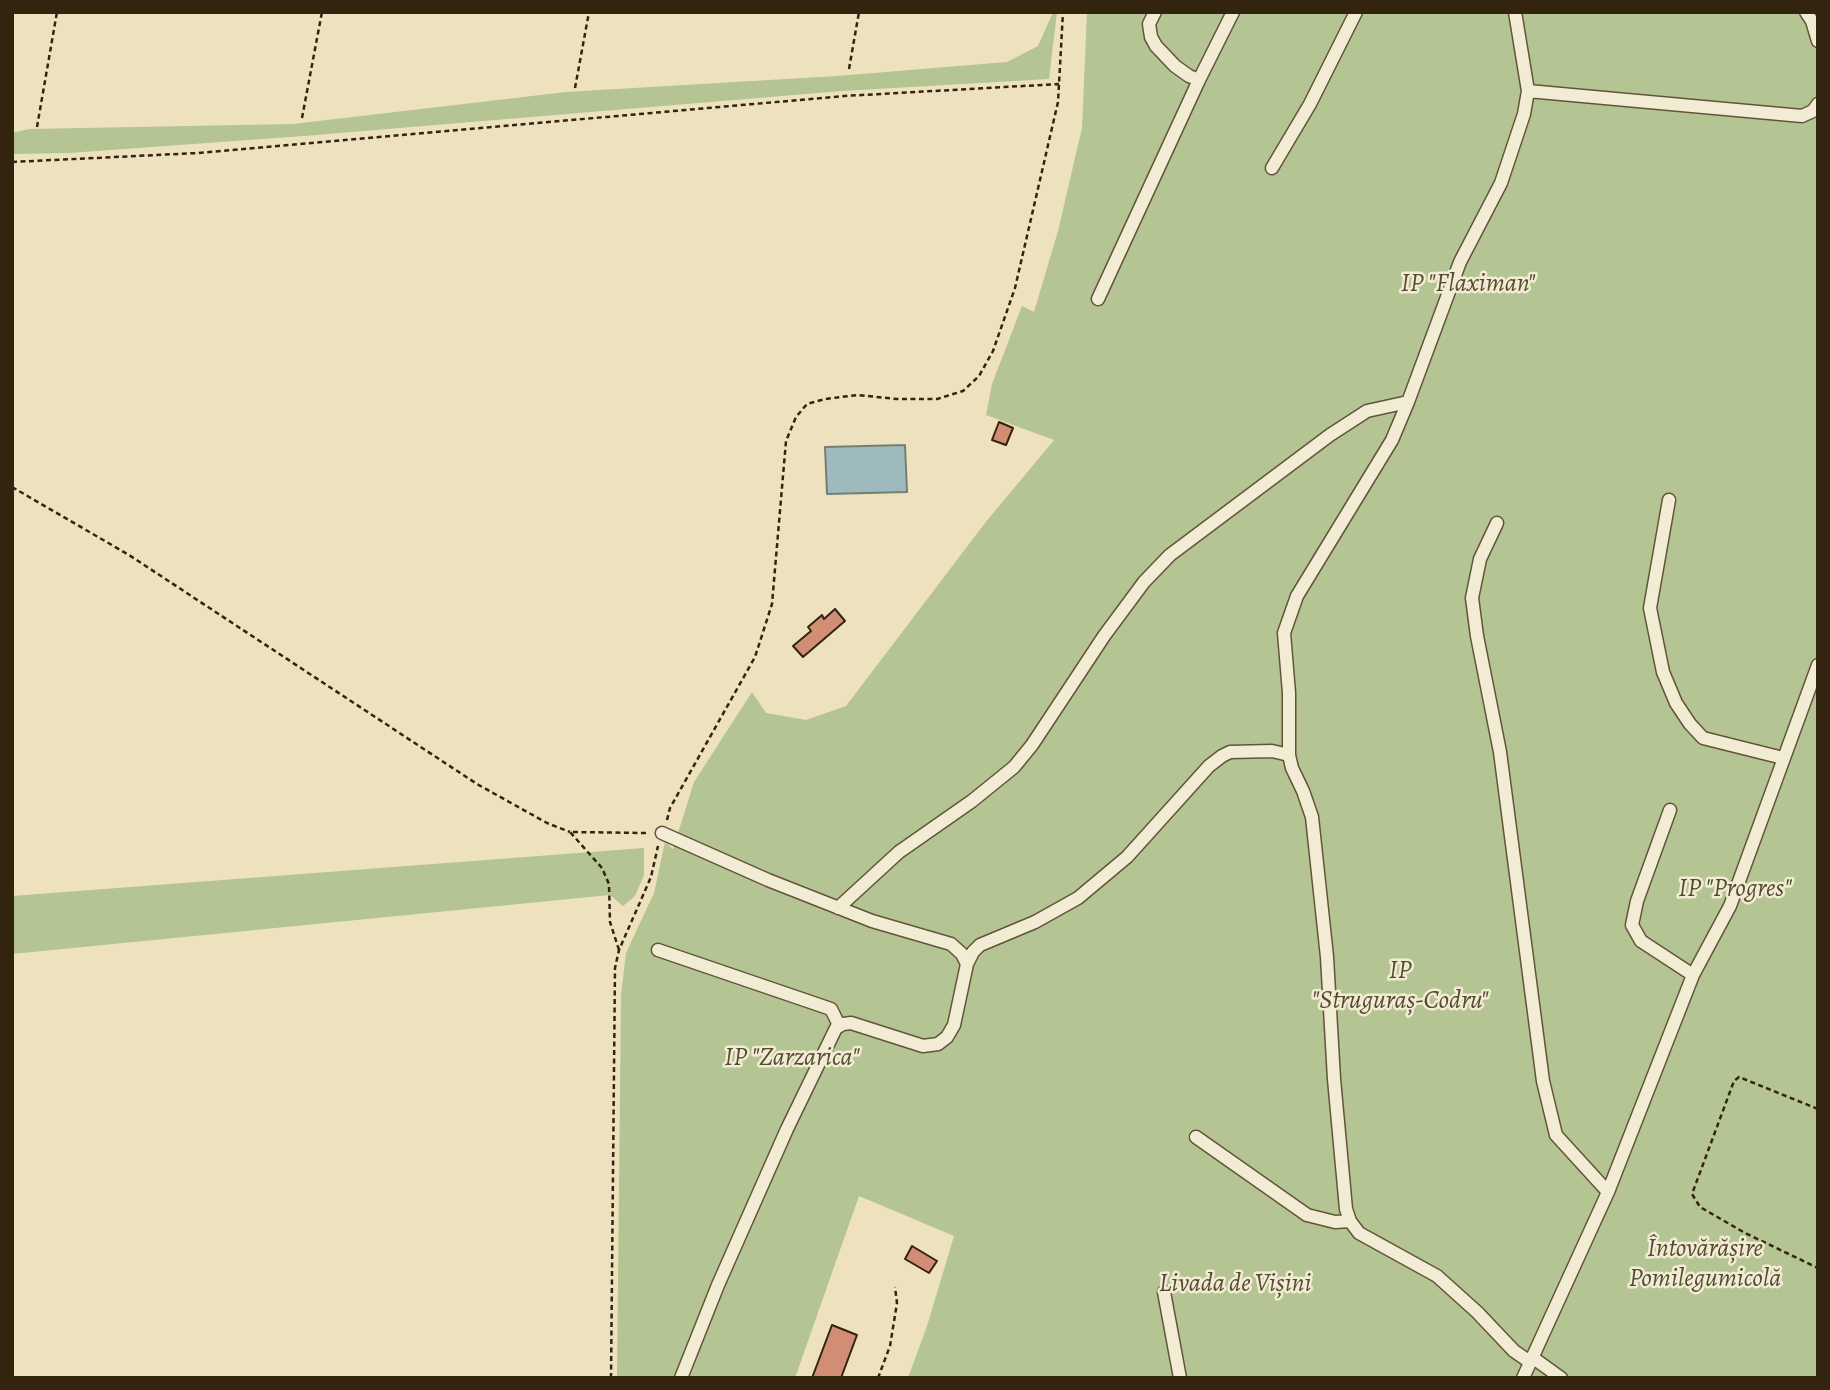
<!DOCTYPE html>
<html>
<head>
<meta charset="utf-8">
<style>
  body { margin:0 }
  #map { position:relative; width:1830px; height:1390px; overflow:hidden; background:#ede2bd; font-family:Alegreya,serif }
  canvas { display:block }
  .frame { position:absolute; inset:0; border:14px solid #332410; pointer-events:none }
</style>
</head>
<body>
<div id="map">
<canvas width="1830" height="1390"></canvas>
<div class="frame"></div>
</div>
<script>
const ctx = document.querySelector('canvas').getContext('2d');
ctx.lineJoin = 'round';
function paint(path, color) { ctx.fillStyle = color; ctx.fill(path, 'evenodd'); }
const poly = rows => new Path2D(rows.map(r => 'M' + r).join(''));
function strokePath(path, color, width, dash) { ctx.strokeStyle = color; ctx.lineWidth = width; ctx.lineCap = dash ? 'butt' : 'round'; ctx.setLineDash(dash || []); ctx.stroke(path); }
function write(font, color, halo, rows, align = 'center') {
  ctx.font = font + ' Alegreya,serif'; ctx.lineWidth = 5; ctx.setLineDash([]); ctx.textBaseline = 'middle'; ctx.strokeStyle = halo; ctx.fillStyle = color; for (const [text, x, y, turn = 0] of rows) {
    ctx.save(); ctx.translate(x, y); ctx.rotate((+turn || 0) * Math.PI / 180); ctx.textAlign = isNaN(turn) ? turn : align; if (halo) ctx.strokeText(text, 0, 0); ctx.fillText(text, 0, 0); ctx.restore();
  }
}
paint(poly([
  [1053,12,1057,12,1049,79,842,91,304,136,69,153,12,154,12,133,29,129,293,124,566,92,837,76,1007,62,1038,46],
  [1087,12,1818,12,1818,1378,908,1378,927,1326,954,1236,859,1196,795,1378,617,1378,621,995,626,953,654,893,665,842,673,849,694,782,752,692,766,713,806,720,846,706,985,523,1054,440,986,415,992,384,1022,306,1034,312,1058,231,1082,128],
  [644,848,644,875,635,896,623,906,610,895,12,954,12,896]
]), '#b5c493');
const water = poly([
  [905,445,907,492,827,494,825,447,905,445]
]);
paint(water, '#9fbabc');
strokePath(water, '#747e77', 2);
const building = poly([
  [999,422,1013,428,1006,445,992,440,999,422],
  [835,609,845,621,803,657,793,646,811,631,808,627,822,615,824,619,835,609],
  [912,1246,937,1261,929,1273,905,1259,912,1246],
  [832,1325,857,1335,841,1378,812,1378,832,1325]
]);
paint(building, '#d28d75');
strokePath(building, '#332410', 2);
const minor = poly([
  [1155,12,1149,24,1151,37,1156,46,1175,66,1189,76,1199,80],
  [1806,12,1812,21,1818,41],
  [1528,91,1802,116,1813,111,1818,104],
  [1272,168,1310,104,1356,12],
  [1098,299,1199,80,1233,12],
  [1408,402,1392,440,1297,596,1284,633,1289,693,1289,755,1292,768,1303,791,1312,817,1327,957,1334,1079,1346,1209,1350,1221,1359,1233,1437,1276,1477,1312,1514,1351,1530,1362],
  [1669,500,1650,608,1663,672,1676,703,1690,724,1703,738,1783,758],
  [1497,523,1480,559,1472,598,1477,636,1500,752,1543,1081,1556,1135,1608,1192],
  [1670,810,1637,901,1632,925,1641,941,1693,975],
  [662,833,768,880,872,921,951,944,962,954,967,964],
  [838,908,899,852,972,801,1014,767,1032,745,1104,636,1144,582,1170,555,1330,435,1367,411,1408,402,1460,262,1501,183,1524,114,1528,91,1515,12],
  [658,950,831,1009,839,1025],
  [1196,1137,1307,1215,1335,1222,1350,1221],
  [1164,1292,1180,1378],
  [1532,1357,1561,1378],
  [681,1378,718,1285,787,1129,836,1028,843,1024,851,1023,923,1046,938,1044,947,1037,954,1025,967,964,973,952,980,945,1035,922,1078,898,1127,857,1209,766,1222,756,1230,752,1272,751,1289,755],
  [1523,1378,1608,1192,1693,975,1730,906,1818,665]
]);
strokePath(minor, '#62543b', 15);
strokePath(poly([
  [849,69,859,12],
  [575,88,589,12],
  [302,118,322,12],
  [37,127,57,12],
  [12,162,198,153,844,96,1059,84],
  [12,487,129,555,477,784,547,823,570,832],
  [667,820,670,808,755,657,772,604,786,441,796,417,807,404,825,399,858,395,897,399,937,399,963,391,979,376,993,351,1015,288,1058,102,1063,12],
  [619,950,610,922,609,884,602,868,570,832,647,833],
  [1818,1109,1739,1077,1734,1081,1692,1194,1700,1207,1745,1233,1818,1268],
  [611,1378,615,968,619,950,651,877,658,846],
  [878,1378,890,1346,897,1303,895,1287]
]), '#332410', 2.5, [5, 3.5]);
strokePath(minor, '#f3ecd4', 12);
write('italic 26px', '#544c31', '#f3ecd4', [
  ["IP \"Flaximan\"",1468,285],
  ["IP \"Progres\"",1735,890],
  ["IP",1400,972],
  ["\"Struguraș-Codru\"",1400,1002],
  ["IP \"Zarzarica\"",792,1059],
  ["Întovărășire",1705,1250],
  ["Pomilegumicolă",1705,1280],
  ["Livada de Vișini",1235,1285]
]);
</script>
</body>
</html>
